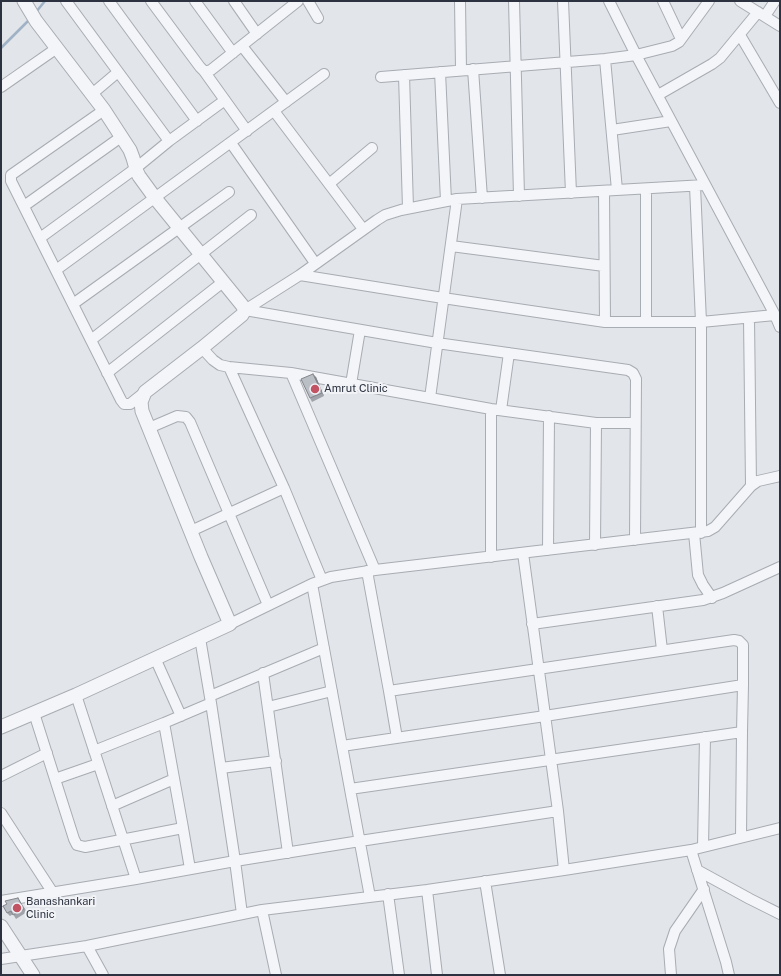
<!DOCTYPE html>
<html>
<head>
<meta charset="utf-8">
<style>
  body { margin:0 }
  #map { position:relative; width:781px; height:976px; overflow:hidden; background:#e2e5e9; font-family:"Public Sans",sans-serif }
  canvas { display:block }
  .frame { position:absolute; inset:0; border:2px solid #2c323f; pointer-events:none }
</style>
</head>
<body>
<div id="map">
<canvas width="781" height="976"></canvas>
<div class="frame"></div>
</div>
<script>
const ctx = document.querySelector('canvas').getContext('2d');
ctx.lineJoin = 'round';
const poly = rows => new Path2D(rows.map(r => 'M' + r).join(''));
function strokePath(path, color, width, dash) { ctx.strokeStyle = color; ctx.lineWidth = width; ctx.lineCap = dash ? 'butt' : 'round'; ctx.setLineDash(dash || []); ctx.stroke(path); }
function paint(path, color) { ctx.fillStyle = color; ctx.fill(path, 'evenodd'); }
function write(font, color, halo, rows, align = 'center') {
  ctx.font = font + ' "Public Sans",sans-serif'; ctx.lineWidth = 4; ctx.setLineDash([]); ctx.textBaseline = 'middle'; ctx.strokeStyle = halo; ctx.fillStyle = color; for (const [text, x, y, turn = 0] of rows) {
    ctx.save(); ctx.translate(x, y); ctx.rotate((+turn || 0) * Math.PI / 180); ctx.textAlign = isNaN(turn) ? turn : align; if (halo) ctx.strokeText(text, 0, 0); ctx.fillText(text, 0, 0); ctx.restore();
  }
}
strokePath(poly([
  [36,12,45,1],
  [1,48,30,19]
]), '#a0b2c6', 2.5);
const minor = poly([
  [66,1,169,141],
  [109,1,197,121],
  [151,1,200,67,204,71,207,71,211,70,298,1],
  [195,1,233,53],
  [234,1,257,34],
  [308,1,318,18],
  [460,1,461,70],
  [514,1,519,196],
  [563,1,571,193],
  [663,1,681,39],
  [709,1,679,42,672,46,636,55,775,315,780,327],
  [740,1,780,26],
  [765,16,775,1],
  [740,35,780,103],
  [242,46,286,102],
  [605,59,617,190],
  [473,69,482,198],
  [204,71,247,131],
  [440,72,446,201],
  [404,75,408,208],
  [381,77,605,59,636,55,609,1],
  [1,87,57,48],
  [92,94,118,72],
  [658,95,712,64,720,58,758,12],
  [104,110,11,175,11,181,121,400,124,404,130,404,145,392],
  [274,111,363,229],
  [612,130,671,121],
  [231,143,315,263],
  [329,184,372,148],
  [604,191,605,322],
  [24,206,121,137],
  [40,238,136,168,169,141,225,100],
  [451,246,604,266],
  [56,270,324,74],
  [300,275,377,220,385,215,401,210,457,199],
  [73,304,179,228,229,192],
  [245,310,300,275,443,298,605,322,701,322,695,186],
  [245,310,437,343,628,370,633,373,636,379,635,540],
  [749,318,751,486],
  [646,322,646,189],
  [91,340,251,215],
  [202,348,213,360,220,365,229,367,291,373,491,409,596,423,595,545],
  [229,367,284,488,322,580],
  [107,373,223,282],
  [291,373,375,570],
  [351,384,360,330],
  [430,398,457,199,705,185],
  [501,410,509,353],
  [596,423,635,423],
  [149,428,177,416,186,417,190,422,268,605],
  [191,531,284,488],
  [694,533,698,575,703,585,712,598],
  [701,533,701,322,775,315],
  [548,550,549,416],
  [523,553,558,811,564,870],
  [491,557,491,409],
  [367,571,389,691,734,640,739,641,743,645,743,685],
  [312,584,370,897],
  [657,606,662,650],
  [230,624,312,584,331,577,375,570,708,531,715,527,751,486,758,481,780,476],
  [532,624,703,600,723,593,780,567],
  [200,638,211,703],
  [155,658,181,716],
  [263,673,288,853],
  [389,691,397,738],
  [76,695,136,879],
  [210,696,324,648],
  [268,707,332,691],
  [34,713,74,839,77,845,85,847,183,828,164,723,211,703,235,861,242,914],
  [342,746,545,716,743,685,742,732],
  [94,751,164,723],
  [221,768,276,761],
  [1,776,47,753],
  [55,779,98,764],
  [350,789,742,732,741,837],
  [112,806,174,779],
  [1,813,53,893],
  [183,828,190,869],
  [703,847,705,737],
  [691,850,726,962,729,975],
  [697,870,750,899,780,914],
  [485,881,500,975],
  [427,890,437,975],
  [388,894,399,975],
  [1,901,136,879,235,861,360,841,558,811],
  [262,910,276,975],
  [87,946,103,975],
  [1,959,87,946,262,910,427,890,564,870,691,850,780,828],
  [671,975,669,949,675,931,704,889]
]);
const tertiary = poly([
  [1,727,76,695,230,624,201,557,142,411,141,402,145,392,202,348,242,315,245,310,242,305,155,198,139,176,137,172,133,158,130,150,104,110,36,21,24,1],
  [1,926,33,975]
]);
strokePath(minor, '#a8acb3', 12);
strokePath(tertiary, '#a8acb3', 15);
strokePath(minor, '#f4f5f8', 10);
strokePath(tertiary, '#f4f5f8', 13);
paint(poly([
  [316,377,324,396,312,402,310,398],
  [18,898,27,912,16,919,13,914,10,916,7,913]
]), '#a0a3a9');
paint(poly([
  [313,374,316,377,324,396,322,393]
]), '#82858a');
const building = poly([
  [313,374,322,393,310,398,301,379,313,374],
  [18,898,24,909,13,915,11,911,7,913,3,906,7,904,5,901,18,898]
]);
paint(building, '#babec5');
strokePath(building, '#82858a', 1);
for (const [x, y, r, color] of [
  [315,389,5,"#c25362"],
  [17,908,5,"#c25362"]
]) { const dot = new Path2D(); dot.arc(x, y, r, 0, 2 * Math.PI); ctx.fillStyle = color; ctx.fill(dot); strokePath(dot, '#f1f3f7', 1.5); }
write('11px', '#2c323f', '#f1f3f7', [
  ["Amrut Clinic",324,389],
  ["Banashankari",26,902],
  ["Clinic",26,915]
], 'left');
</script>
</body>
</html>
